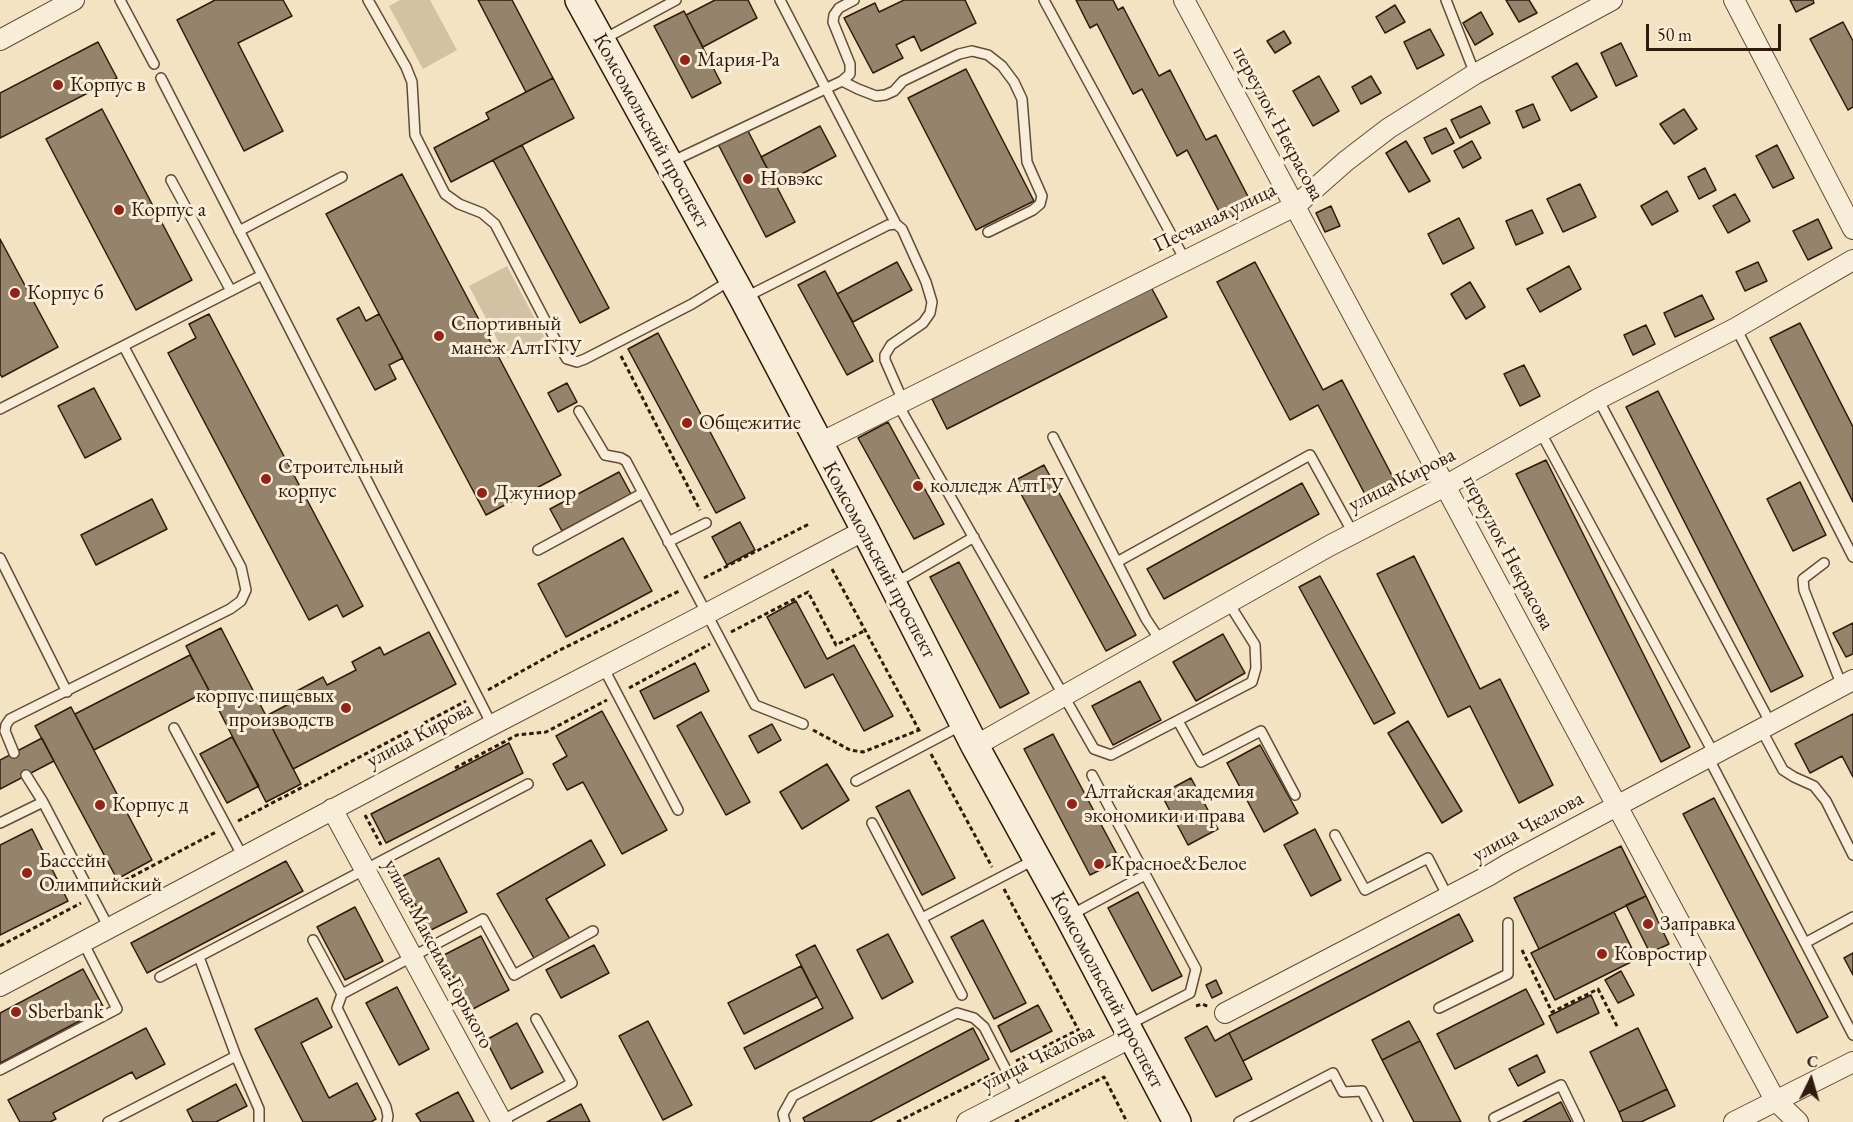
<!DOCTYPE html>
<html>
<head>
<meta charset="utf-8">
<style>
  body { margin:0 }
  #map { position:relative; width:1853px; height:1122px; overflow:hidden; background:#f4e3c3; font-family:"EB Garamond",serif }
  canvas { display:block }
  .north { position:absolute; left:1781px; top:1050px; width:60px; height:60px; -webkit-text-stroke:4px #f8edd8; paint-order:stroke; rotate:5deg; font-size:16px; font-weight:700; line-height:24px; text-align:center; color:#301a0b }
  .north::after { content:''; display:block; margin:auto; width:21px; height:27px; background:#301a0b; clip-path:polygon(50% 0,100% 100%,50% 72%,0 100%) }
  .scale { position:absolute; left:1646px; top:24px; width:135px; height:27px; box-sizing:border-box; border:3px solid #301a0b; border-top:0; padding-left:8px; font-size:18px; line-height:21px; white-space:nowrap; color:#301a0b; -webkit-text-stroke:4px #f8edd8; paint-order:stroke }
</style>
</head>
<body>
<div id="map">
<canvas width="1853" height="1122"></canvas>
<div class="north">С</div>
<div class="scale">50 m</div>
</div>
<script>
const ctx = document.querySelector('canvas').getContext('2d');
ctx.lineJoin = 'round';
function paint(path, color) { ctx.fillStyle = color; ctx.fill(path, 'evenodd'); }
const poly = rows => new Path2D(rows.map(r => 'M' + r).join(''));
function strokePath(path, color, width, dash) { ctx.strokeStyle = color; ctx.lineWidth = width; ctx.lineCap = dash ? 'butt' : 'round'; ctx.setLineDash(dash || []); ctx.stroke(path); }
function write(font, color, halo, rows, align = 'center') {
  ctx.font = font + ' "EB Garamond",serif'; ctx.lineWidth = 6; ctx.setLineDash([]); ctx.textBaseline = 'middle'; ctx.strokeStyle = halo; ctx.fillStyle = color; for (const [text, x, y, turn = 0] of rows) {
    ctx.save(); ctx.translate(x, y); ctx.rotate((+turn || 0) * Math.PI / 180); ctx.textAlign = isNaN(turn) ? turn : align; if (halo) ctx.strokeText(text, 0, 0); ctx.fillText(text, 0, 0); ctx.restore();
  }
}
paint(poly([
  [400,0,430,0,457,50,423,69,389,6],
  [507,266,545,338,507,358,469,286]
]), '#d3c1a4');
const building = poly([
  [215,0,283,0,292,16,238,43,283,131,244,151,177,20,215,0],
  [478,0,512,0,553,78,526,92,478,0],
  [715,0,748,0,757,18,703,47,686,15,715,0],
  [904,0,965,0,976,23,921,51,914,36,896,45,903,58,873,73,844,18,875,3,879,12,904,0],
  [1076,0,1113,0,1118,10,1123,7,1159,76,1170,70,1206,140,1216,135,1253,206,1224,221,1187,150,1177,156,1142,89,1133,94,1097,24,1090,28,1076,0],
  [1506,0,1529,0,1537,13,1519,22,1506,0],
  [1790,0,1813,0,1814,3,1796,12,1790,0],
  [1395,5,1405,22,1385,33,1376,17,1395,5],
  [684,11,721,83,692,98,654,26,684,11],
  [1481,12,1493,34,1475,45,1463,23,1481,12],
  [1843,22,1853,41,1853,107,1848,110,1810,39,1843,22],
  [1430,29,1444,55,1417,69,1404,42,1430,29],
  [1284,31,1291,43,1275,53,1267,41,1284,31],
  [98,42,117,78,0,138,0,93,98,42],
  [1621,43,1637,76,1616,86,1601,53,1621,43],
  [1577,63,1597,97,1571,111,1552,77,1577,63],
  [966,69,1034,201,976,230,908,98,966,69],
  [1319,76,1339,111,1313,126,1293,91,1319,76],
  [1371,76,1381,93,1361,104,1352,87,1371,76],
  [553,78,574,118,451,182,434,148,489,119,486,113,553,78],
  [1533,104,1540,120,1523,128,1516,111,1533,104],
  [1481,106,1490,123,1460,138,1451,120,1481,106],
  [102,109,192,280,136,310,46,139,102,109],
  [1684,109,1697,129,1674,144,1660,124,1684,109],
  [820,126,836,156,777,187,761,157,820,126],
  [1446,128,1454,143,1432,154,1424,138,1446,128],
  [747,129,795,222,766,237,718,144,747,129],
  [1406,141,1430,181,1409,192,1386,153,1406,141],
  [1472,141,1481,158,1463,168,1454,151,1472,141],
  [522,145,609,308,580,323,493,160,522,145],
  [1777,145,1794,178,1773,188,1756,156,1777,145],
  [1705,168,1716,190,1699,199,1688,177,1705,168],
  [402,174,561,475,486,515,326,214,402,174],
  [1580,184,1596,217,1563,232,1547,199,1580,184],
  [1667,191,1678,211,1652,225,1641,206,1667,191],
  [1735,194,1750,221,1728,233,1713,206,1735,194],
  [1331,206,1340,226,1325,232,1316,213,1331,206],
  [1532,210,1543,233,1516,245,1506,221,1532,210],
  [1459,218,1474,248,1443,264,1428,234,1459,218],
  [1818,219,1832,248,1808,260,1793,231,1818,219],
  [0,239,58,347,2,377,0,374,0,239],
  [897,262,912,290,853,322,837,294,897,262],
  [1255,262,1323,390,1342,380,1398,487,1369,502,1318,405,1290,420,1217,282,1255,262],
  [1758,262,1767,281,1745,291,1736,272,1758,262],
  [1569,266,1581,289,1540,312,1527,289,1569,266],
  [825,271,873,361,847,375,798,285,825,271],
  [1470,282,1485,307,1466,319,1451,294,1470,282],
  [1151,287,1167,317,947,429,932,399,1151,287],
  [1702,295,1714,319,1675,337,1664,313,1702,295],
  [359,307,366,321,379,314,403,358,389,365,396,379,375,390,337,319,359,307],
  [209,314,363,606,343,617,337,605,309,620,168,353,196,338,189,324,209,314],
  [1800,323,1853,427,1853,502,1770,338,1800,323],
  [1646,325,1655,344,1633,355,1624,335,1646,325],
  [658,333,745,498,716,513,628,349,658,333],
  [1524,365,1540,396,1520,406,1504,374,1524,365],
  [567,383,577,402,558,412,548,393,567,383],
  [94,388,121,439,85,458,58,406,94,388],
  [1658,391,1803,676,1771,692,1626,407,1658,391],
  [888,422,944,524,914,539,858,438,888,422],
  [1546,460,1690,747,1661,762,1516,474,1546,460],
  [1044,465,1136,635,1106,651,1014,481,1044,465],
  [619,472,631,494,562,531,550,509,619,472],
  [1800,482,1826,535,1793,551,1767,499,1800,482],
  [1302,483,1319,514,1164,599,1147,569,1302,483],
  [152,499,167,529,96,565,81,535,152,499],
  [740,522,755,550,727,565,712,537,740,522],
  [623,538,652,591,566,637,538,584,623,538],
  [1414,556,1480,689,1500,679,1553,785,1519,803,1470,706,1448,717,1377,574,1414,556],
  [959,562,1029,693,1000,708,930,577,959,562],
  [1320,576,1395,713,1374,724,1299,587,1320,576],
  [796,601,827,659,854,645,893,716,864,731,833,674,805,688,767,617,796,601],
  [1853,623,1853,654,1846,657,1833,633,1853,623],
  [221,628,301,784,266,802,186,646,221,628],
  [429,632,456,684,293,769,266,716,298,699,295,692,323,677,327,685,356,670,352,662,380,647,384,655,429,632],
  [1223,634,1245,673,1196,701,1173,662,1223,634],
  [190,655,209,690,94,750,75,714,190,655],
  [695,663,709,691,654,719,640,691,695,663],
  [1140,681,1161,720,1113,745,1092,706,1140,681],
  [71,707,152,860,117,879,35,726,71,707],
  [602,711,667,830,622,854,583,782,567,790,553,764,567,756,556,736,602,711],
  [701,712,750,802,726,815,677,726,701,712],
  [1853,714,1853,777,1842,756,1810,773,1795,744,1853,714],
  [1408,721,1462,811,1442,823,1388,733,1408,721],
  [772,724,781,740,758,753,749,736,772,724],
  [1053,734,1120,860,1090,875,1024,749,1053,734],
  [232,737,259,786,227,803,200,754,232,737],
  [42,738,54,761,0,789,0,760,42,738],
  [509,743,523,773,386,843,371,814,509,743],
  [1260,745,1298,813,1264,832,1227,763,1260,745],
  [827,764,849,800,802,829,780,792,827,764],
  [1191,778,1218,829,1188,845,1161,794,1191,778],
  [909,790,955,878,922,895,876,807,909,790],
  [1714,798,1828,1017,1797,1033,1683,814,1714,798],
  [32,829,68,901,0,935,0,845,32,829],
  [1315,829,1341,880,1311,896,1284,845,1315,829],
  [591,840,605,865,546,899,570,939,535,960,497,894,591,840],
  [1621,846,1646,896,1539,949,1514,898,1621,846],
  [439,858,467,912,429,931,401,877,439,858],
  [286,861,303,891,147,973,131,943,286,861],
  [1138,892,1182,976,1152,991,1108,908,1138,892],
  [1646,896,1669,944,1650,953,1626,905,1646,896],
  [355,907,383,961,345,980,317,927,355,907],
  [1614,912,1637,959,1555,1000,1531,953,1614,912],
  [1459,914,1473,941,1243,1061,1229,1033,1459,914],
  [983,920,1026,1003,994,1019,951,937,983,920],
  [888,934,913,982,882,999,857,950,888,934],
  [481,936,509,990,471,1010,442,956,481,936],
  [594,945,609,973,561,998,546,970,594,945],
  [815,945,853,1018,755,1069,744,1048,823,1008,796,955,815,945],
  [1853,953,1853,975,1844,958,1853,953],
  [801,966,817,997,744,1034,728,1003,801,966],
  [83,969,104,1008,0,1063,0,1013,83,969],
  [1621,971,1634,995,1618,1003,1605,980,1621,971],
  [1216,980,1222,993,1212,998,1206,985,1216,980],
  [397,987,429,1049,399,1065,366,1003,397,987],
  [1526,989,1544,1024,1455,1069,1437,1034,1526,989],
  [1591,995,1599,1013,1557,1033,1549,1016,1591,995],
  [317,998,332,1027,301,1043,329,1098,357,1083,376,1119,371,1122,303,1122,255,1029,317,998],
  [1038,1005,1052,1031,1011,1052,998,1026,1038,1005],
  [648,1021,692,1105,663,1120,619,1036,648,1021],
  [1409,1021,1420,1041,1382,1060,1372,1040,1409,1021],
  [517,1023,543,1072,511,1089,486,1040,517,1023],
  [1207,1026,1215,1041,1229,1033,1252,1079,1216,1097,1185,1038,1207,1026],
  [146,1028,165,1064,136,1079,132,1072,53,1113,56,1119,50,1122,20,1122,8,1100,146,1028],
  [973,1028,989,1059,870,1122,805,1122,803,1118,973,1028],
  [1638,1028,1667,1089,1619,1112,1590,1052,1638,1028],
  [1420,1041,1461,1122,1414,1122,1382,1060,1420,1041],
  [1537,1055,1545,1072,1518,1086,1509,1069,1537,1055],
  [236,1084,247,1106,216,1122,193,1122,187,1110,236,1084],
  [1667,1089,1675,1106,1641,1122,1623,1122,1619,1112,1667,1089],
  [458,1092,474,1122,421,1122,416,1114,458,1092],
  [1561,1102,1571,1122,1523,1122,1561,1102],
  [581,1104,590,1122,547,1122,581,1104]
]);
paint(building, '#96836b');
strokePath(building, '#301a0b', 1.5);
const service = poly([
  [120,0,154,64],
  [368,0,406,67,412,82,415,135,445,194,459,204,482,213,495,224,557,343,567,359,577,362,585,359,692,304,731,280],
  [780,0,896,224],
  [1044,0,1185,260],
  [1446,0,1475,74],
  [604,39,676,0],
  [161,78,262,275],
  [842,81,858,89,876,96,885,95,894,91,903,81,959,54,972,51,988,55,1002,66,1014,82,1022,99,1027,162,1042,196,1040,204,1033,210,988,232],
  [671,162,842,81,850,74,850,64,833,22,834,15,839,8,854,0],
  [171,180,231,291],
  [239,231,342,177],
  [746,297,888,225,896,224,902,229,926,282,932,302,930,313,923,323,891,345,885,355,885,360,903,401],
  [1736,328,1853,557],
  [1598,399,1771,724],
  [897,403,1094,749,1111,755,1252,682,1256,668,1255,645,1228,602],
  [0,409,262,275,492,725],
  [579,411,605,455,621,458,626,461,755,705,803,724],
  [1541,433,1714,754],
  [1053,437,1146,619,1160,640],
  [668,542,706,523],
  [538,550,643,493],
  [0,558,67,692],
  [1117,562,1310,455,1353,533],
  [1824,563,1803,579,1804,590,1842,686],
  [895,583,974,537],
  [603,667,678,810],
  [1178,721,1201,762,1261,731,1295,795],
  [174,728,243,857],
  [1761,729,1783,770,1794,777,1814,786,1826,801,1853,855],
  [14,753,5,731,6,725,10,719,230,609,241,601,246,590,241,567,124,347],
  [1708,757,1853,1035],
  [26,775,43,802,109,928],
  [1092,775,1196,969,1190,993,1128,1025],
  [856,781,962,725],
  [0,823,43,802],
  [872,823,962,995],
  [1335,835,1365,890,1428,858,1448,897],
  [1071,915,1145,875],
  [922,918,1034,860],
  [313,940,342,994],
  [1805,943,1853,917],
  [199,957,236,1056],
  [160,977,528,784],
  [1439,1008,1508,974,1508,923],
  [0,1070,117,1009,83,942],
  [1494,1118,1561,1085,1579,1122],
  [501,1121,572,1083,536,1019],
  [108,1122,236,1056,259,1109,259,1122],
  [387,1122,388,1116,386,1107,337,1008,342,994,483,919,514,975,593,931],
  [785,1122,783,1114,793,1096,957,1013,974,1018,984,1027,1019,1095],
  [1239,1122,1333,1073,1343,1092,1362,1091,1378,1122]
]);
const minor = poly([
  [1184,0,1775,1100,1798,1122],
  [1734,0,1853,229],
  [0,40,74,0],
  [818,444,1295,206,1346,161,1389,128,1475,74,1612,0],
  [975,746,1329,546,1445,486,1598,399,1736,328,1853,260],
  [332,809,502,1122],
  [0,986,492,725,706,614,865,530],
  [1225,1013,1488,876,1508,864,1853,680],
  [967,1122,1132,1037],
  [1734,1122,1853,1062]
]);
const secondary = poly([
  [579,0,743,298,865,530,975,746,1069,917,1177,1122]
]);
strokePath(service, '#614c39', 12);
strokePath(minor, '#614c39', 22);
strokePath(secondary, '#301a0b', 30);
strokePath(poly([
  [621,356,700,510],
  [832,569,920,732],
  [704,578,809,524],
  [731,632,808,592,836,645,864,631],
  [629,688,710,644],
  [488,690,558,651,679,591],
  [813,730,850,750,863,752,919,730],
  [931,754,992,867],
  [455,768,517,735,546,732,607,700],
  [365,815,381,845],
  [238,821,466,701],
  [393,870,426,933],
  [1004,889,1080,1033],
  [105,891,216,832],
  [0,946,81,903],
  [1522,950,1552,1012,1598,989,1618,1028],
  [438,958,475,1030],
  [1196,1006,1202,1004,1209,1007],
  [1016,1061,1078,1030],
  [897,1122,995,1073],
  [1015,1122,1104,1077,1127,1122]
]), '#301a0b', 3, [4.5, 3]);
strokePath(service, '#f8edd8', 9);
strokePath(minor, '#f8edd8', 20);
strokePath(secondary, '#f8edd8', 27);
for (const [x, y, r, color] of [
  [685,60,6,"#8f2418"],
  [58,85,6,"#8f2418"],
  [748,179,6,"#8f2418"],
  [119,210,6,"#8f2418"],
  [15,293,6,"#8f2418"],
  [439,336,6,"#8f2418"],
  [687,423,6,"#8f2418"],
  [266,479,6,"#8f2418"],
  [918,486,6,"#8f2418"],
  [482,493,6,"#8f2418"],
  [346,708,6,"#8f2418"],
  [1072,804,6,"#8f2418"],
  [100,805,6,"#8f2418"],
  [1099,864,6,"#8f2418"],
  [27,873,6,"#8f2418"],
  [1648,924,6,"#8f2418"],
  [1602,954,6,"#8f2418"],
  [16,1012,6,"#8f2418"]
]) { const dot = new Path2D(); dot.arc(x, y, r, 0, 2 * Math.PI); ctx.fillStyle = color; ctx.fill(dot); strokePath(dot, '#f8edd8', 2); }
write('21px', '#301a0b', '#f8edd8', [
  ["Мария-Ра",697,60],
  ["Корпус в",70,85],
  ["Новэкс",760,179],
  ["Корпус а",131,210],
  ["Корпус б",27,293],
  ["Спортивный",451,324],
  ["манеж АлтГТУ",451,348],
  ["Общежитие",699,423],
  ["Строительный",278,467],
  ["корпус",278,491],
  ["колледж АлтГУ",930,486],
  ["Джуниор",494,493],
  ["корпус пищевых",334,696,"right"],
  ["производств",334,720,"right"],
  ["Алтайская академия",1084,792],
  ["экономики и права",1084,816],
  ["Корпус д",112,805],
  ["Бассейн",39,861],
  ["Олимпийский",39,885],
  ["Красное&Белое",1111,864],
  ["Заправка",1660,924],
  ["Ковростир",1614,954],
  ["Sberbank",28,1012]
], 'left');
write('21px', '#301a0b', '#f8edd8', [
  ["переулок Некрасова",1278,124,62],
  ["Комсомольский проспект",651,131,61],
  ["Песчаная улица",1215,218,-26],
  ["улица Кирова",1402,480,-27],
  ["переулок Некрасова",1508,553,62],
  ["Комсомольский проспект",879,560,62],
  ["улица Кирова",420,735,-28],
  ["улица Чкалова",1528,827,-29],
  ["улица Максима Горького",438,954,62],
  ["Комсомольский проспект",1107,990,62],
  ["улица Чкалова",1038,1058,-27]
]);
</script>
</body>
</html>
